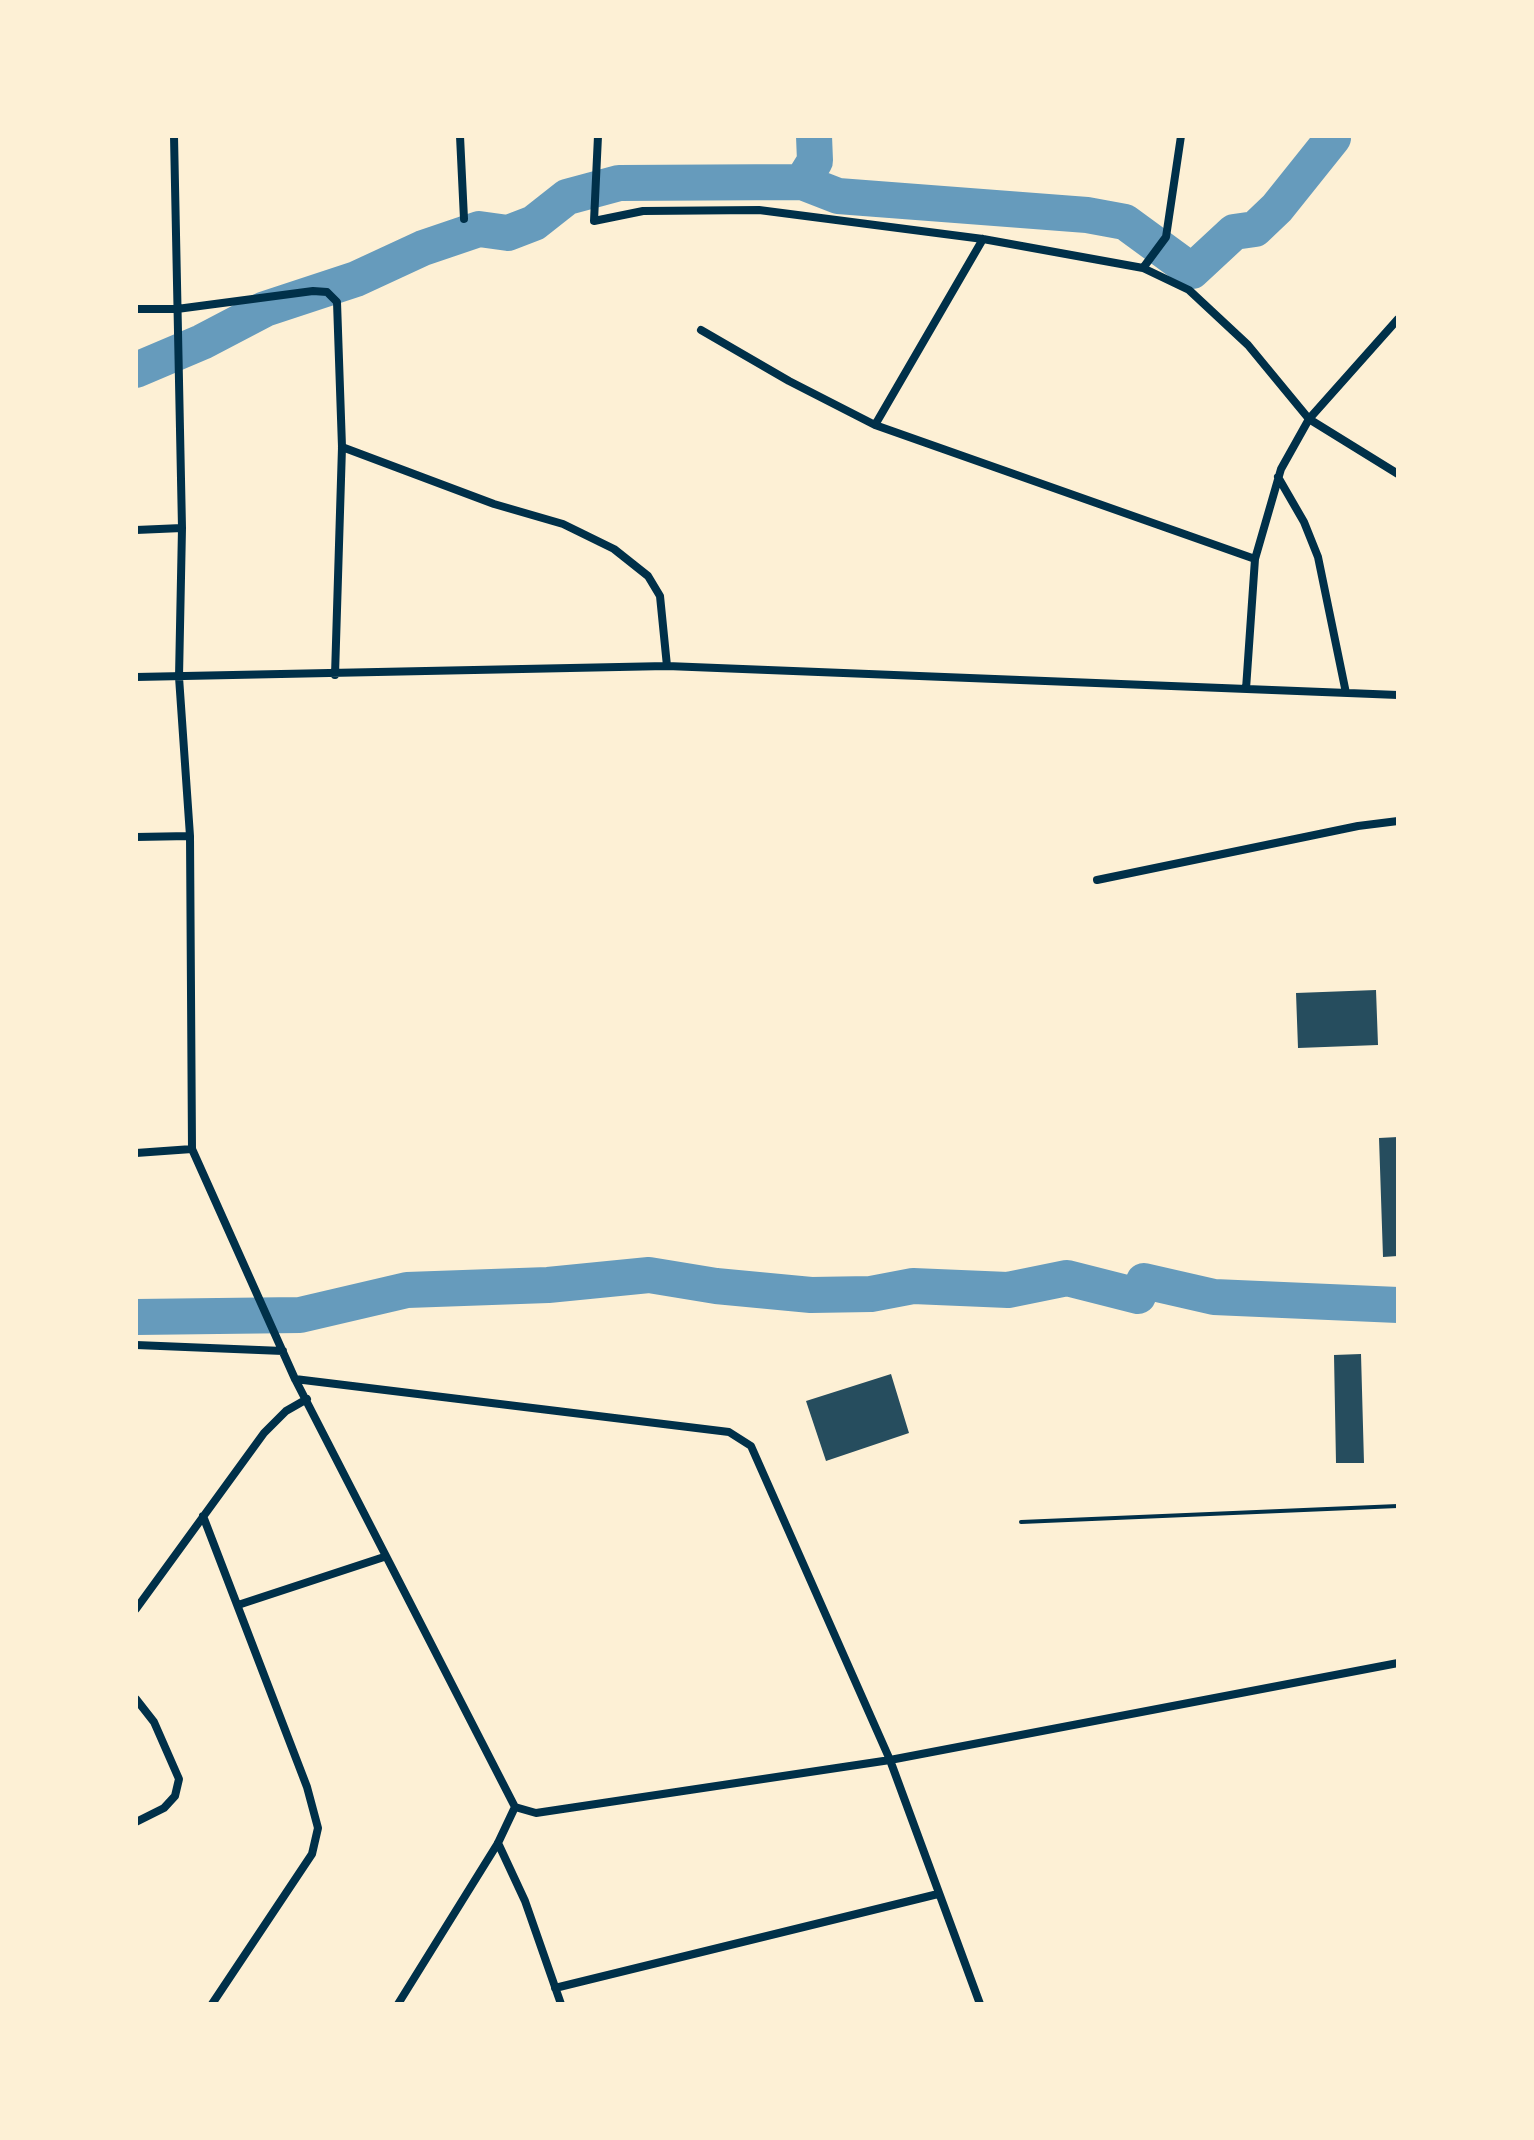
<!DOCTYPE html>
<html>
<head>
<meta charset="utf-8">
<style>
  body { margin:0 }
  #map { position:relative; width:1534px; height:2140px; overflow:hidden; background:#fdf0d5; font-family:"PT Serif",serif }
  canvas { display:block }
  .frame { position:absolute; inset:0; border:138px solid #fdf0d5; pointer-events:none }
</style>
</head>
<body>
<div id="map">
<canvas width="1534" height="2140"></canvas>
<div class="frame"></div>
</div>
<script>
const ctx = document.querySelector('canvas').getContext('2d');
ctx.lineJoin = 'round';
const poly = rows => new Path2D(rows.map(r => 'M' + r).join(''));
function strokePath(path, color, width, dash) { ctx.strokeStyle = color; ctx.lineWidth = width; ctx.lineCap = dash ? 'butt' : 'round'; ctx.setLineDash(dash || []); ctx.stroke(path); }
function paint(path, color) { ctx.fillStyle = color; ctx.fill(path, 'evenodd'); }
strokePath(poly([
  [802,182,838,196,1087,215,1125,222,1192,271,1234,232,1255,229,1277,208,1333,138],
  [136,370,202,342,265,309,356,279,423,248,479,229,508,233,534,223,567,197,619,183,802,182,815,161,814,136],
  [136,1317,300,1315,407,1290,548,1285,649,1275,716,1286,811,1295,871,1294,913,1286,1008,1290,1067,1278,1138,1296,1144,1281,1214,1297,1398,1305]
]), '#669bbc', 36);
paint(poly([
  [1376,990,1378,1045,1298,1048,1296,993],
  [1398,1137,1398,1256,1383,1257,1379,1138],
  [1361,1354,1364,1463,1336,1463,1334,1355],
  [891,1374,909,1433,826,1461,806,1401]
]), '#264d5e');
strokePath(poly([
  [1021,1522,1398,1506]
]), '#003049', 4);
strokePath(poly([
  [174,136,182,528,179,677,190,836,192,1149,295,1379,515,1807,536,1813,890,1760,1398,1663],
  [460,136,464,219],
  [598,136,594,221,643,211,759,210,983,239,1143,268,1189,290,1248,345,1309,419,1398,474],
  [1143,268,1166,237,1181,136],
  [136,309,177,309,313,291,327,292,337,302,342,447,335,675],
  [701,330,789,381,875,425,1255,559],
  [875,425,983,239],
  [342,447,494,504,563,524,614,549,648,576,660,596,667,666],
  [1278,477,1304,522,1318,557,1346,693],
  [136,530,182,528],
  [136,677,667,666,1398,695],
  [1246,689,1255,559,1281,469,1309,419,1398,319],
  [136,837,190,836],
  [1097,880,1358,826,1398,821],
  [136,1153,192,1149],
  [136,1345,283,1351],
  [295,1379,729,1432,751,1446,890,1760,980,2004],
  [203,1516,307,1787,318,1828,312,1854,212,2004],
  [238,1605,384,1557],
  [136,1609,264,1433,286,1411,307,1399],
  [136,1699,154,1722,179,1779,175,1796,164,1808,136,1822],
  [498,1843,525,1901,561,2004],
  [555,1988,938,1894],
  [398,2004,498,1843,515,1807]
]), '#003049', 8);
</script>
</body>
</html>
